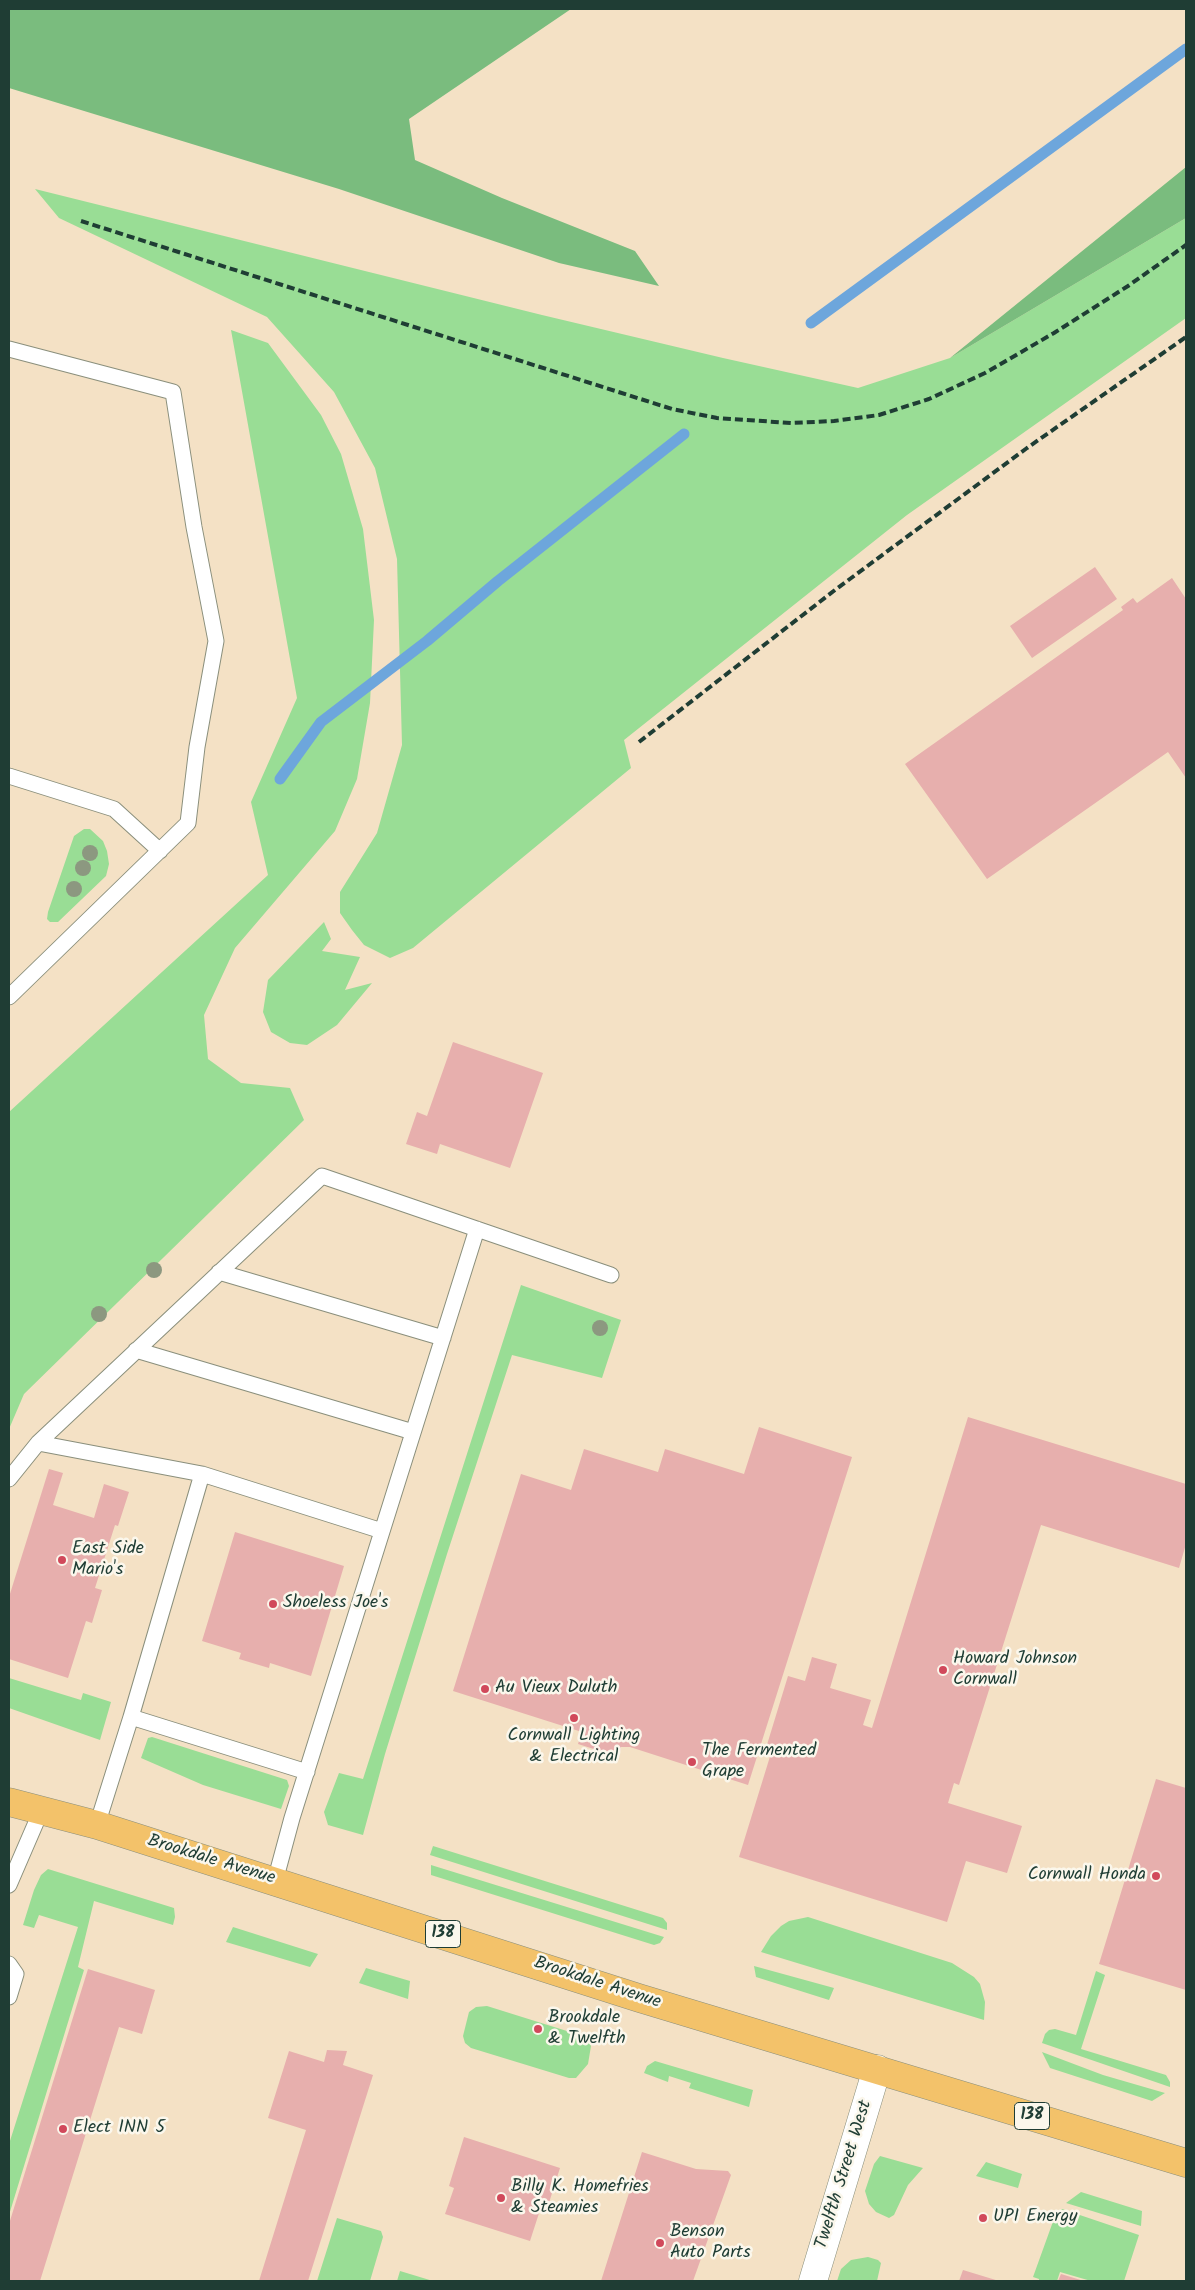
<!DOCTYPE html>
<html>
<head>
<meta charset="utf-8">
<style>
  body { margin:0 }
  #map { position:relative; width:1195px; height:2290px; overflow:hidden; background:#f4e1c5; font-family:Kalam,sans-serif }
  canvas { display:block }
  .frame { position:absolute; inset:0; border:10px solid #1f3d34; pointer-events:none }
</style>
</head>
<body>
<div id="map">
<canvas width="1195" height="2290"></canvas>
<div class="frame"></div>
</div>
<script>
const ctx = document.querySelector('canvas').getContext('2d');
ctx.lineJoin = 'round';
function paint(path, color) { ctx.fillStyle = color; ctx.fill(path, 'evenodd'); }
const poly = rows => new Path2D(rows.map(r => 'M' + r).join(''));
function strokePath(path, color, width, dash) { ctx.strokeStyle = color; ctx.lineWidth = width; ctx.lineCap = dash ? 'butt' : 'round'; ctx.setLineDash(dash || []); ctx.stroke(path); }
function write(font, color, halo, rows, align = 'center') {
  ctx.font = font + ' Kalam,sans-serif'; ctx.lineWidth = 5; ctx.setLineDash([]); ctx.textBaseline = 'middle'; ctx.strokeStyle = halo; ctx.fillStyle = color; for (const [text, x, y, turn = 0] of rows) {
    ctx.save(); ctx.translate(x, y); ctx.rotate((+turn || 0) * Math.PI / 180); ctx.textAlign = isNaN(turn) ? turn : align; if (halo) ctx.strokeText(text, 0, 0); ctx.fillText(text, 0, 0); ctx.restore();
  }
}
paint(poly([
  [35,189,542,315,723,358,858,388,950,358,1186,218,1186,318,907,515,624,740,631,768,413,948,390,958,364,945,352,930,340,913,340,892,377,833,402,745,397,559,375,468,334,392,267,317,59,218],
  [231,330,268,343,321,415,341,454,363,529,374,620,370,703,357,779,335,831,235,948,204,1015,208,1059,241,1083,290,1088,304,1120,24,1394,9,1429,9,1112,268,875,251,802,297,698],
  [84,829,90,829,103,841,107,851,109,864,106,876,58,922,50,922,47,919,48,912,74,836],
  [324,922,331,939,322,951,360,957,345,990,372,983,337,1025,307,1045,290,1043,271,1032,263,1012,268,980],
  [521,1285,621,1320,602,1378,512,1355,447,1554,385,1754,363,1835,328,1825,324,1812,339,1773,363,1779],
  [9,1678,81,1700,83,1693,111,1702,100,1740,9,1708],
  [152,1737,287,1780,289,1786,281,1809,203,1785,141,1758,148,1738],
  [433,1846,663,1918,667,1923,667,1930,430,1855],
  [431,1865,664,1937,660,1943,654,1945,431,1875],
  [48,1869,174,1908,175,1917,173,1925,94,1901,78,1967,84,1970,9,2215,9,2144,78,1927,39,1915,34,1928,23,1925,34,1890,41,1875],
  [808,1917,952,1963,974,1977,980,1984,985,2002,984,2020,761,1952,771,1936,781,1926,789,1921],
  [233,1927,318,1954,310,1967,226,1942],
  [754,1966,834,1988,829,2000,756,1977],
  [366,1968,410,1981,408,1999,359,1983],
  [1096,1971,1105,1975,1081,2049,1166,2075,1170,2082,1170,2087,1042,2043,1045,2034,1049,2030,1055,2029,1076,2035],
  [487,2006,586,2037,591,2046,588,2064,576,2078,569,2078,471,2048,465,2043,463,2036,469,2012,476,2007],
  [1042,2052,1103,2075,1165,2093,1152,2101,1050,2068],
  [655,2061,753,2090,749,2107,689,2088,691,2083,669,2076,668,2082,644,2073,647,2066],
  [880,2156,923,2168,908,2185,894,2215,889,2218,876,2212,869,2204,865,2191,874,2164],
  [986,2162,1022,2174,1018,2188,976,2176],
  [1081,2192,1142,2211,1141,2226,1066,2203],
  [1062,2209,1139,2235,1124,2281,1091,2281,1060,2272,1057,2281,1039,2281,1039,2279,1033,2277,1055,2216],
  [337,2218,381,2231,383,2237,370,2281,317,2281],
  [868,2257,878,2260,881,2263,877,2281,837,2281,841,2269,851,2260],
  [400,2271,433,2281,397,2281]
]), '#99dd95');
paint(poly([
  [9,9,571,9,409,119,415,160,502,198,635,251,659,286,559,263,339,189,9,88],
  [1186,167,1186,218,950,358]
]), '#7abc7e');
strokePath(poly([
  [811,323,1186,49],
  [280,779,321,722,427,641,498,581,684,434]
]), '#6da6dc', 11);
paint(poly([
  [1095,567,1117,599,1032,658,1010,626],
  [1172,578,1186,599,1186,778,1168,752,987,879,905,764,1123,610,1121,607,1133,598,1137,603],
  [453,1042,543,1073,510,1168,440,1144,437,1154,406,1144,417,1112,427,1116],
  [968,1417,1186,1484,1186,1544,1179,1568,1041,1525,959,1785,954,1783,948,1803,1022,1826,1007,1873,966,1861,947,1922,739,1857,772,1750,766,1748,788,1676,805,1681,812,1657,837,1664,830,1688,871,1700,863,1725,872,1728],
  [759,1427,852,1457,748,1785,630,1747,621,1747,619,1757,578,1744,582,1732,453,1691,521,1474,571,1490,584,1449,658,1472,665,1449,744,1474],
  [49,1469,63,1473,53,1505,94,1518,104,1484,129,1492,118,1526,115,1525,95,1588,102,1590,92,1623,86,1621,68,1678,9,1659,9,1597],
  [235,1532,344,1566,311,1676,270,1663,269,1668,239,1659,241,1653,202,1641],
  [1156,1779,1186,1788,1186,1990,1099,1964],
  [88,1969,155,1990,142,2034,119,2027,40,2281,9,2281,9,2224],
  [327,2050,347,2051,343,2065,373,2075,308,2281,259,2281,306,2130,268,2118,289,2051,324,2062],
  [464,2137,560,2168,547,2209,541,2207,530,2241,445,2214,454,2188,449,2186],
  [642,2152,696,2169,728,2171,731,2175,693,2281,601,2281],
  [963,2270,999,2281,959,2281],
  [1061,2274,1084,2281,1058,2281]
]), '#e7afad');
const lane = poly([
  [9,349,173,392,194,527,216,641,197,747,188,823,9,997],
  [9,776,114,809,160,851],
  [219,1272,443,1338],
  [136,1350,413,1432],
  [38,1443,202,1474],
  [9,1479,38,1443,322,1176,611,1275],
  [131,1717,202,1474,382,1531],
  [97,1825,131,1717,307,1772],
  [275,1881,292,1818,477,1229],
  [9,1885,41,1811],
  [9,1964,16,1974,9,1997]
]);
const street = poly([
  [813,2281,877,2069]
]);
const primary = poly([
  [9,1802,97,1825,639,1998,1186,2163]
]);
strokePath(lane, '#8a8f7c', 17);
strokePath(street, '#8a8f7c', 29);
strokePath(primary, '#8a8f7c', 29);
strokePath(lane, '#fff', 15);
strokePath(street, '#fff', 28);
strokePath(primary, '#f3c26a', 28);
strokePath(poly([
  [81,221,672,409,717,418,791,423,834,421,879,415,929,399,985,373,1054,333,1128,286,1186,245],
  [639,742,835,590,1027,448,1186,337]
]), '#1f3d34', 4, [8, 4]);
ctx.fillStyle = '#8c9880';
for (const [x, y] of [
  [90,853],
  [83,868],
  [74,889],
  [154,1270],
  [99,1314],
  [600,1328]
]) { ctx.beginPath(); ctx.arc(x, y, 8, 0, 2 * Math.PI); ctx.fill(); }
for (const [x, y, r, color] of [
  [62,1560,5,"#d1495b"],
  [273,1604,5,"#d1495b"],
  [943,1670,5,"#d1495b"],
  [485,1689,5,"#d1495b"],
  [574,1718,5,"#d1495b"],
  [692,1762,5,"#d1495b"],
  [1156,1876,5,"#d1495b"],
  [538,2029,5,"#d1495b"],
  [63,2129,5,"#d1495b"],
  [501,2198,5,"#d1495b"],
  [983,2218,5,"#d1495b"],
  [660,2243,5,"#d1495b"]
]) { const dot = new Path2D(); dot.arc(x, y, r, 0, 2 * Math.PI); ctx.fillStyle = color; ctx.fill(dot); strokePath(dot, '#fbf7ec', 2); }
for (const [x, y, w] of [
  [443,1934,35],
  [1032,2116,35]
]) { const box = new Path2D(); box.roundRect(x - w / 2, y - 13.5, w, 27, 4); ctx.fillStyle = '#fbf7ec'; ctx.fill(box); strokePath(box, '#1f3d34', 1); }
write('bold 16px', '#1f3d34', null, [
  ["138",443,1934],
  ["138",1032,2116]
]);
write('18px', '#1f3d34', '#fbf7ec', [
  ["East Side",72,1550],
  ["Mario's",72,1571],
  ["Shoeless Joe's",283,1604],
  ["Howard Johnson",953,1660],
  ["Cornwall",953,1681],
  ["Au Vieux Duluth",495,1689],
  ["Cornwall Lighting",574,1737,"center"],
  ["& Electrical",574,1758,"center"],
  ["The Fermented",702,1752],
  ["Grape",702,1773],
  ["Cornwall Honda",1146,1876,"right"],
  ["Brookdale",548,2019],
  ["& Twelfth",548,2040],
  ["Elect INN 5",73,2129],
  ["Billy K. Homefries",511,2188],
  ["& Steamies",511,2209],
  ["UPI Energy",993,2218],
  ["Benson",670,2233],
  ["Auto Parts",670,2254]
], 'left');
write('18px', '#1f3d34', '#fbf7ec', [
  ["Brookdale Avenue",211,1861,17],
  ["Brookdale Avenue",597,1984,18],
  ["Twelfth Street West",845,2175,-73]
]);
</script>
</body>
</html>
